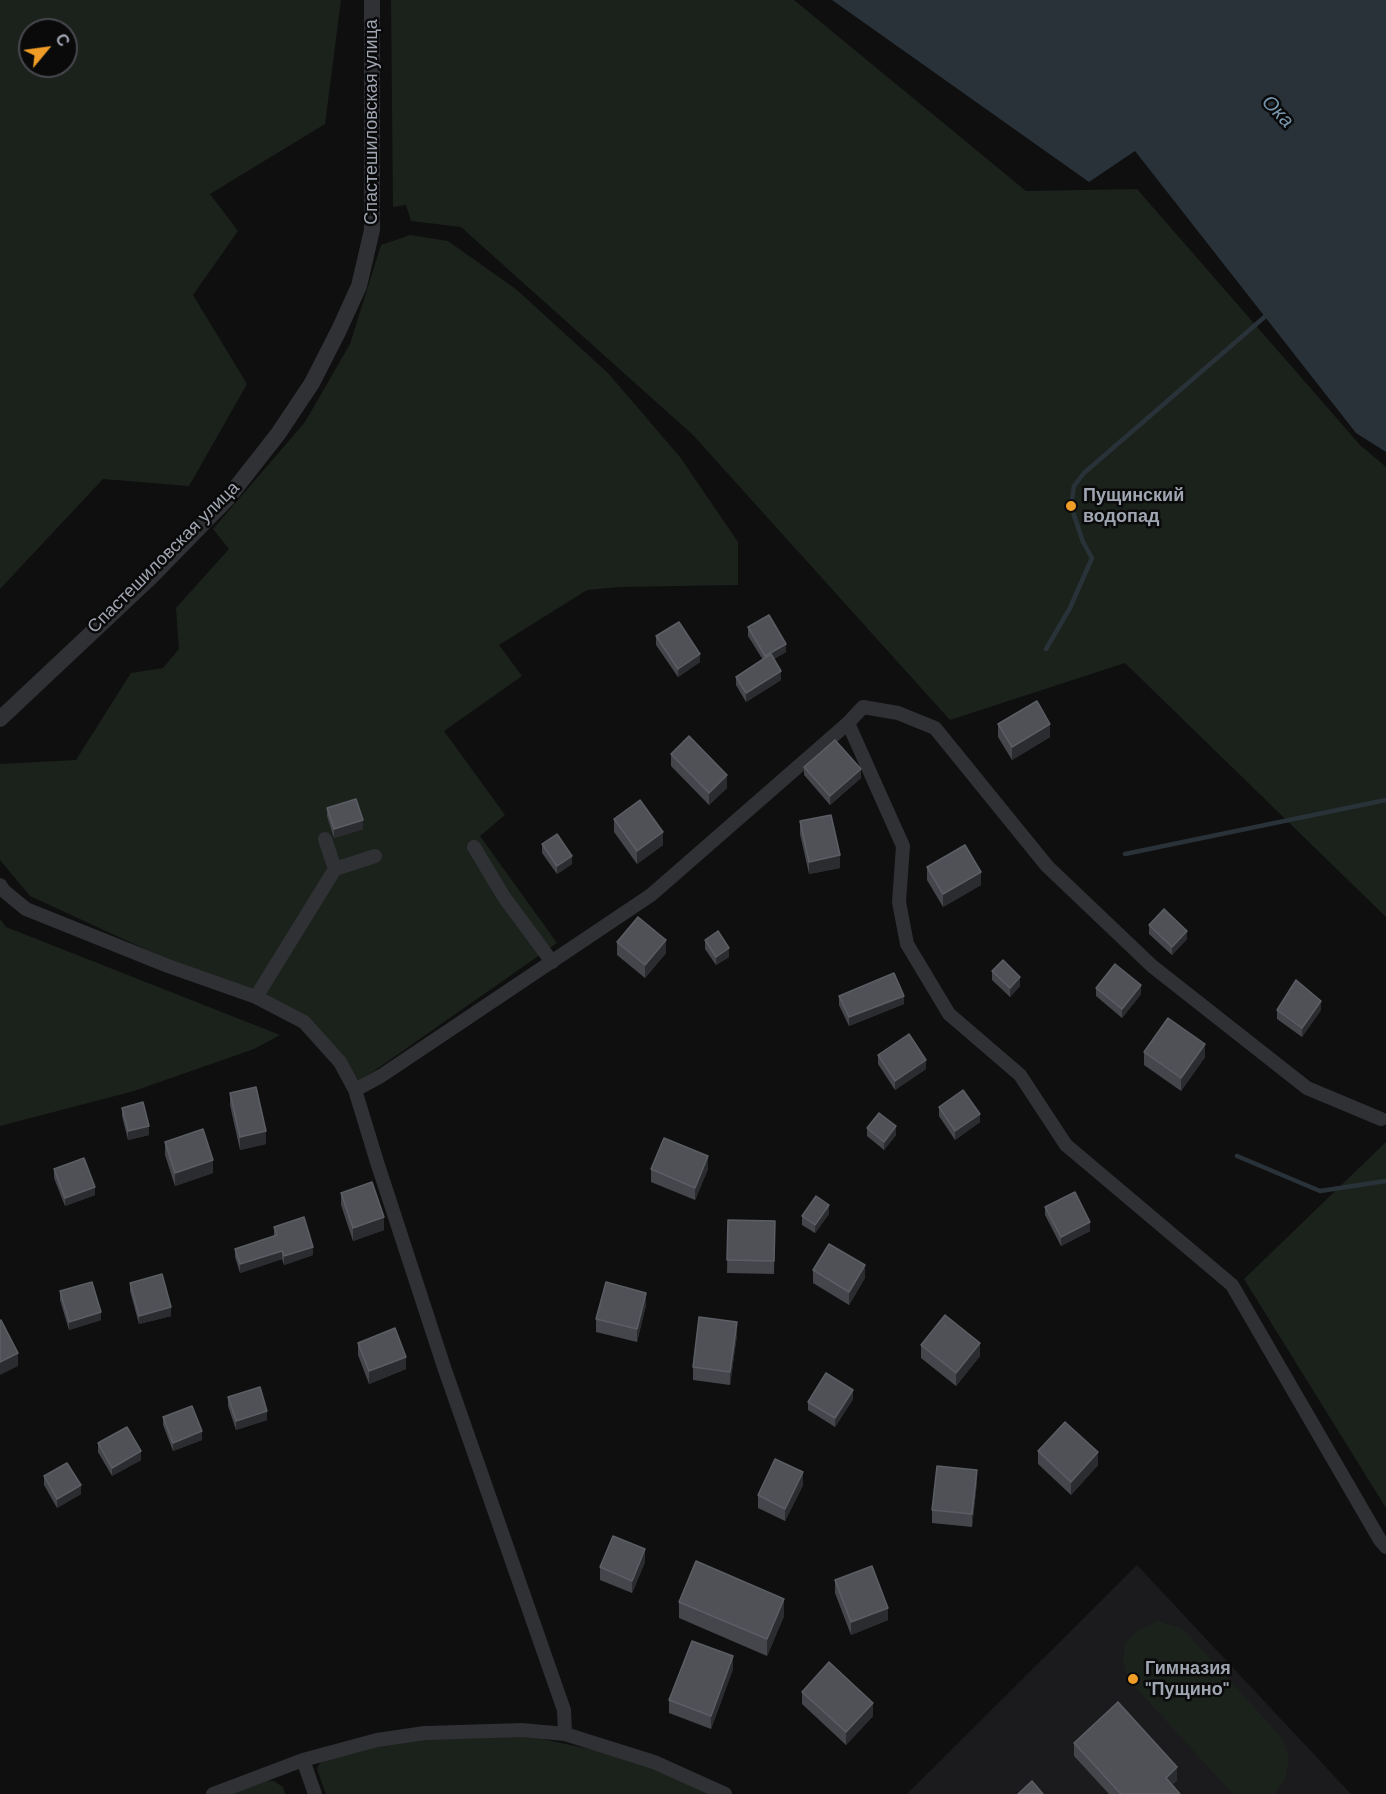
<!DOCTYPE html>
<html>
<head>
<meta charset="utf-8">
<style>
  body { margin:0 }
  #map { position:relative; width:1386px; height:1794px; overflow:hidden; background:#0f0f10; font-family:"DM Sans",sans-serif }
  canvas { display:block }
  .north { position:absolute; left:18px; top:18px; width:60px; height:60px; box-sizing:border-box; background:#0a0a0b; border:2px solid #46484d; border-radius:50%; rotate:61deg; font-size:16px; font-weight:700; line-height:24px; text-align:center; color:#a0a6b1 }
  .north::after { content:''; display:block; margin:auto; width:21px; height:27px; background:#f09d27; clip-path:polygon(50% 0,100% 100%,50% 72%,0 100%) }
</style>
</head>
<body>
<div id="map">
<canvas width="1386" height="1794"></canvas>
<div class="north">С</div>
</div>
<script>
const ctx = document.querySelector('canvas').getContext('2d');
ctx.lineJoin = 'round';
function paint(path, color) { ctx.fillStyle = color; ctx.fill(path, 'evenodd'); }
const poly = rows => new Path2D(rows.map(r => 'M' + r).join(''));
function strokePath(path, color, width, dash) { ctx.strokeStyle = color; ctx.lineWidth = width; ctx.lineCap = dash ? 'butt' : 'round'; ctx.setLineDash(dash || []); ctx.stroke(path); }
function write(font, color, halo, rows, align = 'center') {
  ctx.font = font + ' "DM Sans",sans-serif'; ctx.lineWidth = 5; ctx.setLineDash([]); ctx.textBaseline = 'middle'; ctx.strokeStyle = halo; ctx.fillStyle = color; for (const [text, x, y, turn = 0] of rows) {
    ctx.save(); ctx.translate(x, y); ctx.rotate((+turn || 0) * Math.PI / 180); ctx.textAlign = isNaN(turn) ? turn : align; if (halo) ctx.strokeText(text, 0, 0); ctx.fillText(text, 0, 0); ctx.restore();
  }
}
paint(poly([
  [1137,1565,1351,1794,907,1794]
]), '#1b1b1d');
paint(poly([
  [0,0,341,0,325,124,210,194,238,231,193,295,247,384,189,486,103,479,0,589],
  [30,30,66,30,66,66,30,66],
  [391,0,794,0,1026,191,1137,189,1360,445,1386,467,1386,917,1125,663,950,720,693,435,461,227,411,221,406,205,393,207],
  [410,235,448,241,517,290,608,373,680,457,738,542,738,585,619,587,587,590,499,645,522,676,444,731,505,815,480,836,557,943,354,1085,303,1022,30,896,0,860,0,764,76,760,131,673,163,668,179,649,176,608,229,549,213,529,305,422,350,344,381,245],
  [0,919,6,927,280,1035,254,1049,134,1091,0,1126],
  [1386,1142,1386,1508,1244,1279],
  [1158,1621,1183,1629,1282,1738,1289,1758,1285,1779,1274,1794,1233,1794,1127,1678,1123,1659,1126,1643,1137,1631],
  [524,1735,603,1752,664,1771,713,1794,326,1794,317,1769,321,1761,379,1746,423,1739],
  [262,1780,274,1781,283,1787,285,1794,230,1794]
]), '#1b221c');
paint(poly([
  [832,0,1386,0,1386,452,1356,433,1135,151,1089,182]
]), '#293238');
strokePath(poly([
  [1046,649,1070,608,1092,558,1083,542,1071,506,1074,486,1084,473,1268,314],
  [1125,854,1386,800],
  [1237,1156,1320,1191,1386,1181]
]), '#293238', 4.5);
strokePath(poly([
  [848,723,903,846,899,902,907,944,949,1014,1020,1075,1066,1145,1232,1285,1380,1540,1386,1547],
  [474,847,504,897,552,962],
  [335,869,375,856],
  [0,885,4,891,26,909,168,966,256,997,304,1022,340,1062,355,1090],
  [256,997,335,869,325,839],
  [565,1734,564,1710,444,1367,377,1162,355,1090,381,1076,651,895,848,723,863,707,898,713,935,728,1047,866,1152,966,1307,1088,1381,1119],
  [303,1760,315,1794],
  [213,1794,303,1760,377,1740,425,1733,522,1730,565,1734,654,1762,725,1794]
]), '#303135', 14);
strokePath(poly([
  [0,719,152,576,227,499,278,434,312,383,339,330,359,286,372,230,372,0]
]), '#303135', 16);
paint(poly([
  [748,627,786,652,774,659,781,680,746,702,736,685,736,677,763,660,748,636],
  [656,636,700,662,678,677,656,645],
  [998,724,1050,737,1012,760,998,737],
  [671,754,727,788,709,805,671,766],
  [804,767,861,778,830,805,804,775],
  [327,808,363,829,334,838,327,816],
  [614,819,663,845,637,864,614,832],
  [800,821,840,868,809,874,800,834],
  [542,844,572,864,557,874,542,853],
  [927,867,981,885,943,907,927,880],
  [1149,925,1187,939,1172,955,1149,934],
  [705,940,729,957,716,965,705,949],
  [617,942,666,953,645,978,617,955],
  [992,971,1020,986,1010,997,992,980],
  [1096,988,1141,994,1122,1018,1096,996],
  [839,996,904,1004,849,1026,839,1005],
  [1277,1010,1321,1010,1302,1037,1277,1019],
  [1144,1052,1205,1057,1181,1091,1144,1065],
  [878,1055,926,1069,895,1090,878,1064],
  [230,1093,266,1144,240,1150,230,1105],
  [939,1107,980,1122,955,1140,939,1116],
  [122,1108,149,1135,128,1140,122,1116],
  [867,1128,896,1135,884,1150,867,1136],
  [165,1142,213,1173,175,1186,165,1155],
  [54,1169,95,1195,65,1206,54,1178],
  [651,1169,708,1169,695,1200,651,1182],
  [341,1193,384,1230,353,1241,341,1205],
  [1045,1207,1090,1231,1061,1246,1045,1215],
  [829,1214,815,1233,802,1225,802,1216],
  [728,1220,775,1221,774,1274,727,1273],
  [274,1227,313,1255,284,1265,282,1259,240,1273,235,1257,235,1249,274,1236],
  [813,1270,865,1278,849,1305,813,1283],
  [130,1283,171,1316,139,1324,130,1291],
  [60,1291,101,1320,69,1330,60,1300],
  [646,1305,637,1342,596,1332,596,1319],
  [737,1335,730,1385,693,1380,693,1367],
  [358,1343,406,1369,369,1384,358,1355],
  [921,1345,980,1356,956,1386,921,1358],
  [228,1397,267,1420,236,1430,228,1406],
  [853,1399,835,1427,808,1410,808,1402],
  [163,1417,202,1440,173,1451,163,1425],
  [98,1443,141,1460,112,1476,98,1452],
  [1038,1451,1098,1465,1071,1495,1038,1464],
  [44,1476,81,1494,57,1508,44,1485],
  [977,1482,972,1527,932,1523,932,1510],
  [803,1485,785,1521,758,1508,758,1495],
  [645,1562,632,1593,600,1580,600,1567],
  [835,1580,888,1620,851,1635,835,1593],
  [679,1602,784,1616,767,1656,679,1618],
  [733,1669,711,1729,669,1713,669,1700],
  [802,1692,873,1716,846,1745,802,1704],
  [1074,1743,1177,1780,1172,1785,1180,1794,1109,1794,1074,1756]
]), '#45464b');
paint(poly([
  [786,644,786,652,765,665,765,656],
  [700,654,700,662,678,677,678,669],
  [781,671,781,680,746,702,746,693],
  [1050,724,1050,737,1012,760,1012,747],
  [861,769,861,778,830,805,830,796],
  [727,775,727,788,709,805,709,793],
  [363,820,363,829,334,838,334,829],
  [663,832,663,845,637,864,637,851],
  [840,855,840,868,809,874,809,862],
  [572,856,572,864,557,874,557,866],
  [981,872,981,885,943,907,943,894],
  [1187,931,1187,939,1172,955,1172,947],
  [666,940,666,953,645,978,645,965],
  [729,948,729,957,716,965,716,957],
  [1020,977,1020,986,1010,997,1010,988],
  [1141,985,1141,994,1122,1018,1122,1009],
  [904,996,904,1004,849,1026,849,1017],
  [1321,1001,1321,1010,1302,1037,1302,1028],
  [1205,1044,1205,1057,1181,1091,1181,1078],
  [926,1060,926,1069,895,1090,895,1081],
  [980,1114,980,1122,955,1140,955,1131],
  [149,1126,149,1135,128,1140,128,1131],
  [896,1126,896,1135,884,1150,884,1142],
  [266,1131,266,1144,240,1150,240,1137],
  [708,1156,708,1169,695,1200,695,1188],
  [213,1160,213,1173,175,1186,175,1173],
  [95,1187,95,1195,65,1206,65,1198],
  [829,1205,829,1214,815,1233,815,1225],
  [384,1217,384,1230,353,1241,353,1228],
  [1090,1222,1090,1231,1061,1246,1061,1237],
  [313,1247,313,1255,284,1265,284,1256],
  [282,1251,282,1259,240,1273,240,1264],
  [865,1265,865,1278,849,1305,849,1292],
  [646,1293,646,1305,637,1342,637,1329],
  [171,1307,171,1316,139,1324,139,1316],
  [101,1312,101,1320,69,1330,69,1322],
  [737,1322,737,1335,730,1385,730,1372],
  [980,1343,980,1356,956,1386,956,1373],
  [18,1353,18,1366,0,1375,0,1362],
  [406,1357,406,1369,369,1384,369,1371],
  [853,1390,853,1399,835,1427,835,1418],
  [267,1411,267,1420,236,1430,236,1421],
  [202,1431,202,1440,173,1451,173,1443],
  [141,1451,141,1460,112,1476,112,1468],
  [1098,1452,1098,1465,1071,1495,1071,1482],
  [977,1470,977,1482,972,1527,972,1514],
  [803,1472,803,1485,785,1521,785,1509],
  [81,1485,81,1494,57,1508,57,1499],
  [645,1549,645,1562,632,1593,632,1581],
  [784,1599,784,1616,767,1656,767,1639],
  [888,1608,888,1620,851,1635,851,1622],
  [733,1656,733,1669,711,1729,711,1716],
  [873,1703,873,1716,846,1745,846,1732],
  [1177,1767,1177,1780,1166,1791,1166,1778]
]), '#2b2c2f');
const building = poly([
  [769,615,786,644,765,656,748,627,769,615],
  [679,622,700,654,678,669,656,636,679,622],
  [771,654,781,671,746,693,736,677,771,654],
  [1037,701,1050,724,1012,747,998,724,1037,701],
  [689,736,727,775,709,793,671,754,689,736],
  [835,740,861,769,830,796,804,767,835,740],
  [356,799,363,820,334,829,327,808,356,799],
  [640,800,663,832,637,851,614,819,640,800],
  [831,815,840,855,809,862,800,821,831,815],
  [557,834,572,856,557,866,542,844,557,834],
  [965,845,981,872,943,894,927,867,965,845],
  [1164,909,1187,931,1172,947,1149,925,1164,909],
  [638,917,666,940,645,965,617,942,638,917],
  [718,931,729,948,716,957,705,940,718,931],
  [1003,960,1020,977,1010,988,992,971,1003,960],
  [1115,964,1141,985,1122,1009,1096,988,1115,964],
  [894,973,904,996,849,1017,839,996,894,973],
  [1296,980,1321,1001,1302,1028,1277,1010,1296,980],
  [1168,1018,1205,1044,1181,1078,1144,1052,1168,1018],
  [909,1034,926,1060,895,1081,878,1055,909,1034],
  [256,1087,266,1131,240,1137,230,1093,256,1087],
  [963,1090,980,1114,955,1131,939,1107,963,1090],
  [143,1102,149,1126,128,1131,122,1108,143,1102],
  [879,1113,896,1126,884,1142,867,1128,879,1113],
  [203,1129,213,1160,175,1173,165,1142,203,1129],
  [664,1138,708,1156,695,1188,651,1169,664,1138],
  [84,1158,95,1187,65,1198,54,1169,84,1158],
  [372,1182,384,1217,353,1228,341,1193,372,1182],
  [1075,1192,1090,1222,1061,1237,1045,1207,1075,1192],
  [816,1196,829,1205,815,1225,802,1216,816,1196],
  [304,1217,313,1247,284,1256,282,1251,240,1264,235,1249,277,1235,274,1227,304,1217],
  [728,1220,775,1221,774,1261,727,1260,728,1220],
  [829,1244,865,1265,849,1292,813,1270,829,1244],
  [162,1274,171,1307,139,1316,130,1283,162,1274],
  [92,1282,101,1312,69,1322,60,1291,92,1282],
  [606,1282,646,1293,637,1329,596,1319,606,1282],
  [945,1315,980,1343,956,1373,921,1345,945,1315],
  [699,1317,737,1322,730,1372,693,1367,699,1317],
  [1,1320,18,1353,0,1362,0,1321,1,1320],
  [395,1328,406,1357,369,1371,358,1343,395,1328],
  [826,1373,853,1390,835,1418,808,1402,826,1373],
  [260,1387,267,1411,236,1421,228,1397,260,1387],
  [192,1406,202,1431,173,1443,163,1417,192,1406],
  [1065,1422,1098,1452,1071,1482,1038,1451,1065,1422],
  [127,1427,141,1451,112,1468,98,1443,127,1427],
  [775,1459,803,1472,785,1509,758,1495,775,1459],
  [67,1463,81,1485,57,1499,44,1476,67,1463],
  [937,1466,977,1470,972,1514,932,1510,937,1466],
  [613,1536,645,1549,632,1581,600,1567,613,1536],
  [696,1561,784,1599,767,1639,679,1602,696,1561],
  [872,1566,888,1608,851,1622,835,1580,872,1566],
  [692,1641,733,1656,711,1716,669,1700,692,1641],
  [829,1662,873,1703,846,1732,802,1692,829,1662],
  [1118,1702,1177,1767,1166,1778,1180,1794,1121,1794,1074,1743,1118,1702],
  [1032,1781,1043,1794,1018,1794,1032,1781]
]);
paint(building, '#4f5156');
strokePath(building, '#5b5e64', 1.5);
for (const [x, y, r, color] of [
  [1071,506,6,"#f09d27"],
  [1133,1679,6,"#f09d27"]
]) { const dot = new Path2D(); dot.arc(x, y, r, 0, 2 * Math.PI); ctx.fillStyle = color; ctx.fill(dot); strokePath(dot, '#0a0a0b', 2); }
write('18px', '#a0a6b1', '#0a0a0b', [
  ["Спастешиловская улица",372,122,-90],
  ["Спастешиловская улица",164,558,-45]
]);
write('bold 18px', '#a0a6b1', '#0a0a0b', [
  ["Пущинский",1083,496],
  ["водопад",1083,517],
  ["Гимназия",1145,1669],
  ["\"Пущино\"",1145,1690]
], 'left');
write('italic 20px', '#7697ad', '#0a0a0b', [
  ["Ока",1277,112,46]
]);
</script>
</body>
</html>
